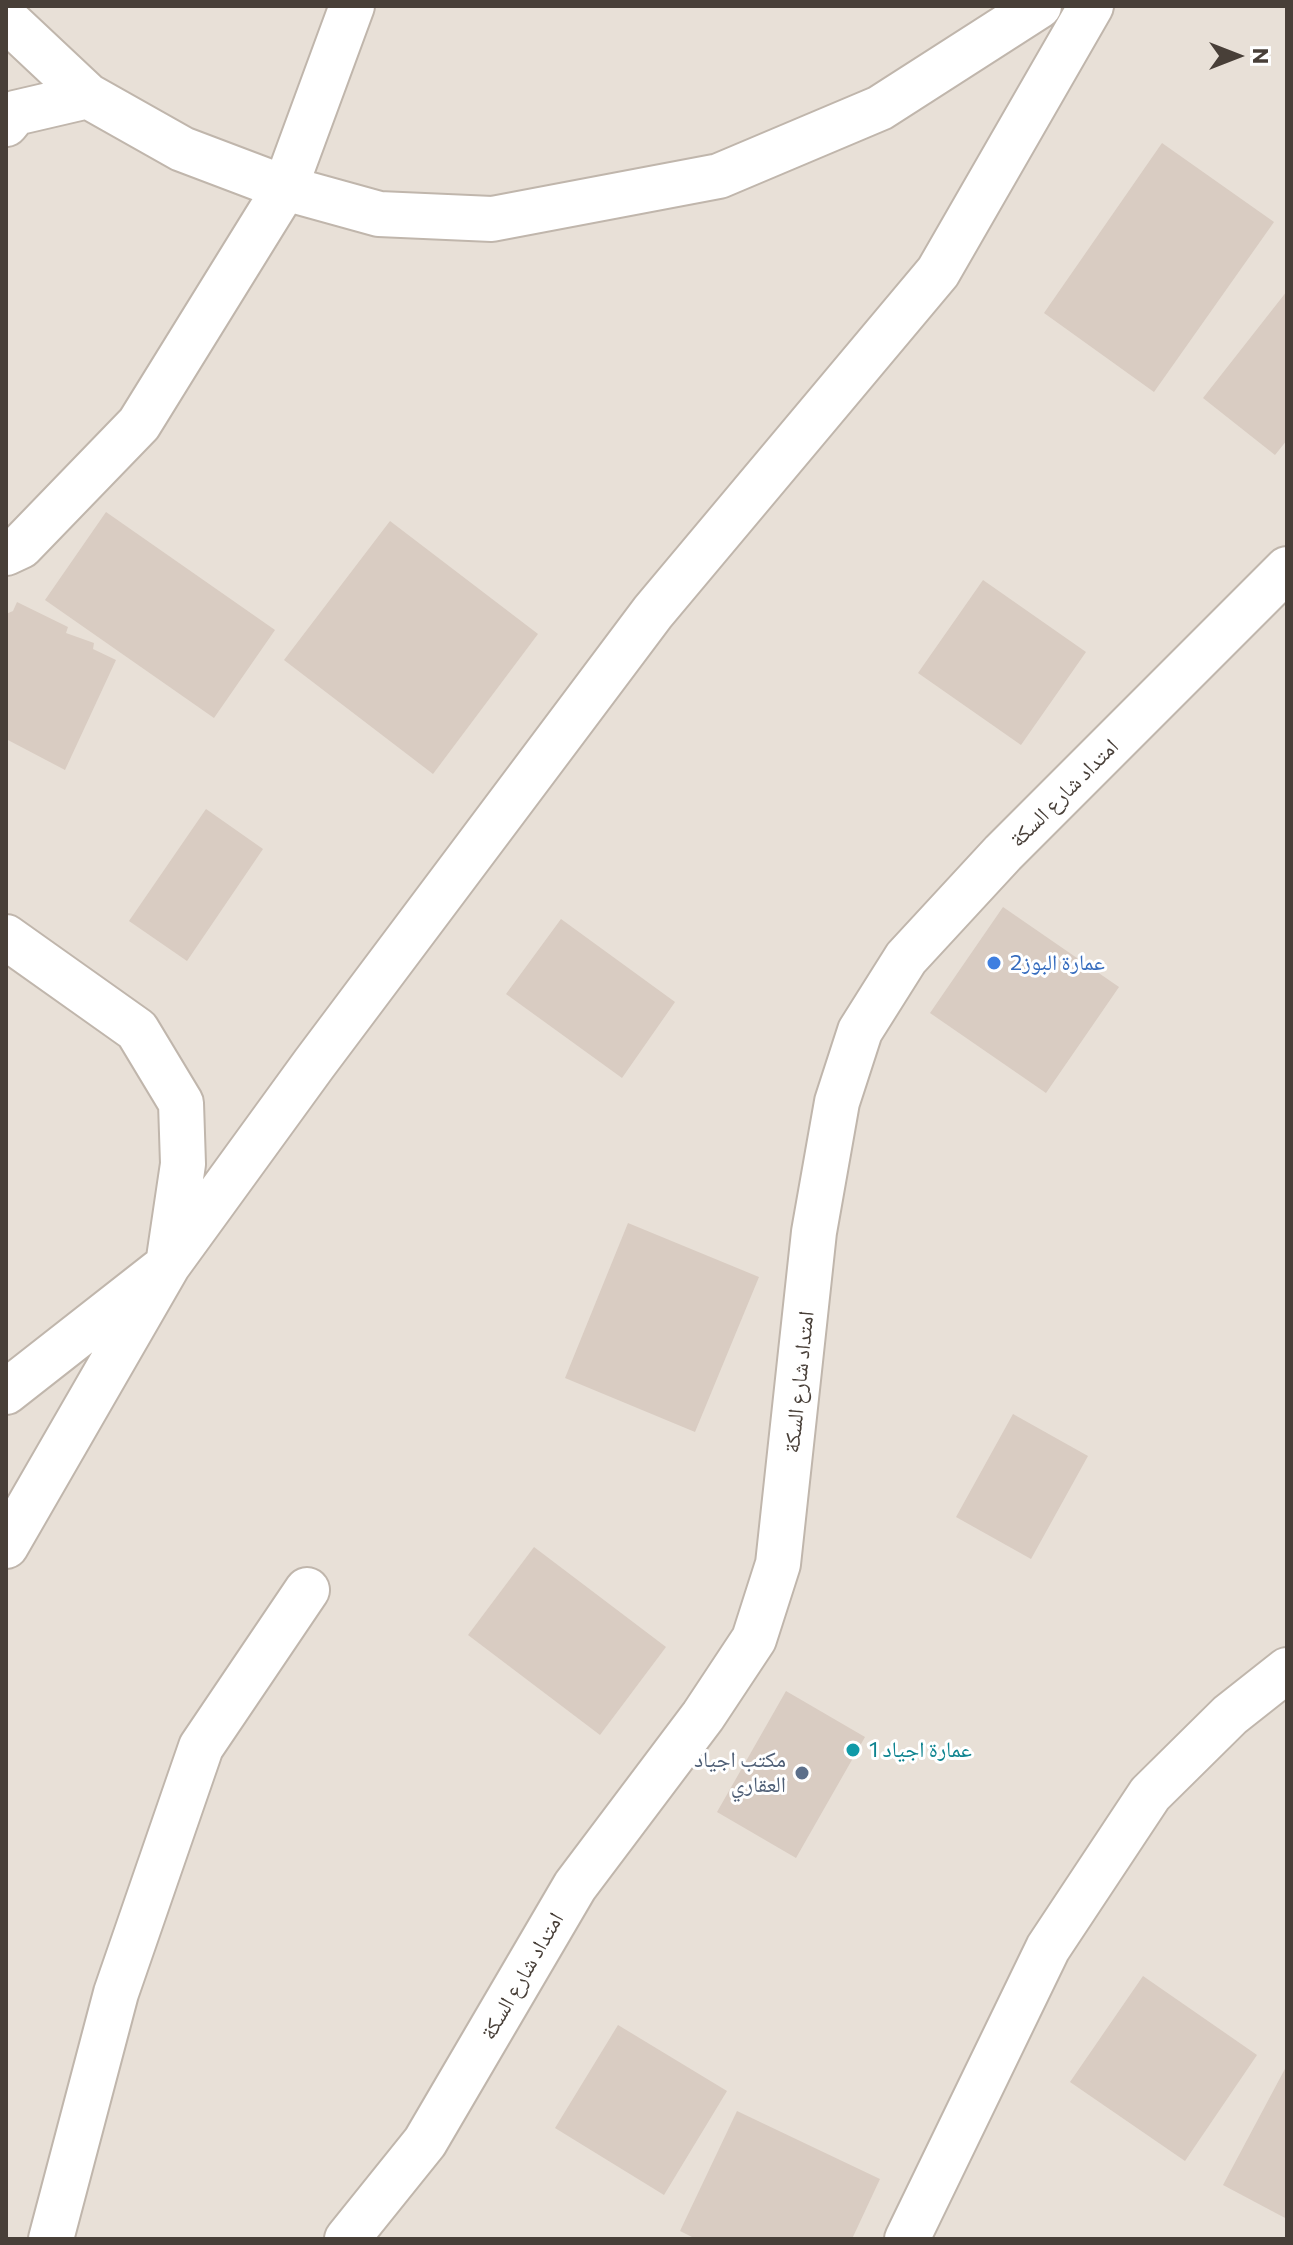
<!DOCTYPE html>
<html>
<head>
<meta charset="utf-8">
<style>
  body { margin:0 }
  #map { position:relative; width:1293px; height:2245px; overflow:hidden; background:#f4efe9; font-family:Commissioner,sans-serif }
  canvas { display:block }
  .frame { position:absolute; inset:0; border:8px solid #483f38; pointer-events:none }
  .north { position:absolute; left:1197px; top:16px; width:80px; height:80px; -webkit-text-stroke:6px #fff; paint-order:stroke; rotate:90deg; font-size:22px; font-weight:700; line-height:32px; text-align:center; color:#483f38 }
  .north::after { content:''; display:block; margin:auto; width:28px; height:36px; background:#483f38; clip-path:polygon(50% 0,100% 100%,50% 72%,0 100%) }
</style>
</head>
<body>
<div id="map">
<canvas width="1293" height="2245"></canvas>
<div class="frame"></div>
<div class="north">N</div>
</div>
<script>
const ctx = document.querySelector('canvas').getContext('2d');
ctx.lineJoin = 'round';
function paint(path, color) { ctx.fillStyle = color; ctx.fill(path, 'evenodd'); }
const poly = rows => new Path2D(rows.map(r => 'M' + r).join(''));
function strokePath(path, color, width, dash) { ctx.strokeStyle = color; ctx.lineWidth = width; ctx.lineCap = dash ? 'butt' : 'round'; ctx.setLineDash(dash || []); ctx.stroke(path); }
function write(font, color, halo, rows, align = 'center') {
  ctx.font = font + ' Commissioner,"Noto Naskh Arabic",sans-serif'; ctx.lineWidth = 6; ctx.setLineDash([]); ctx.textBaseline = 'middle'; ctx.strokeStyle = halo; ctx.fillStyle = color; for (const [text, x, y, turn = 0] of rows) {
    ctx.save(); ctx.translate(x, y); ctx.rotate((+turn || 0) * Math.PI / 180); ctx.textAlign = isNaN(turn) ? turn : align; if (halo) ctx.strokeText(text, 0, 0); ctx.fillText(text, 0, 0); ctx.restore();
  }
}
paint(poly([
  [6,6,1287,6,1287,2239,6,2239]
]), '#e8e0d7');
paint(poly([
  [1162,143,1274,222,1154,392,1044,313],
  [1287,291,1287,440,1275,455,1203,398],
  [106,512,275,630,214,718,45,600],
  [390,521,538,634,433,774,284,660],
  [983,580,1086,652,1021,745,918,673],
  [17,602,68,627,66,633,94,643,93,649,116,660,65,770,6,739,6,614,13,611],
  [206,809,263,849,187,961,129,921],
  [1003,907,1119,987,1046,1093,930,1013],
  [561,919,675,1002,622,1078,506,994],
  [628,1223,759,1277,695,1432,565,1378],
  [1013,1414,1088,1456,1031,1559,956,1517],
  [534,1547,666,1647,600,1735,468,1635],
  [786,1691,865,1737,796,1858,717,1812],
  [1143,1976,1257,2055,1185,2161,1070,2082],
  [618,2025,727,2091,664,2195,555,2128],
  [1287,2065,1287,2219,1223,2185],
  [737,2111,880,2179,852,2239,696,2239,680,2231]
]), '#d9ccc2');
const minor = poly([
  [6,19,88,96,15,113,6,124],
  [88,96,182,149,285,188,379,214,492,219,719,176,880,108,1039,6],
  [6,553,21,546,139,424,285,188,352,6],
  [6,937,137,1030,181,1103,183,1164,168,1265,6,1546],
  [6,1392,168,1265,314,1064,653,612,938,272,1091,6],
  [51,2239,116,1993,201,1747,307,1590],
  [347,2239,425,2142,575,1886,703,1716,754,1639,778,1564,814,1232,837,1102,860,1031,906,958,1003,853,1287,569],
  [907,2239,1048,1948,1150,1794,1230,1715,1287,1670]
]);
strokePath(minor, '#c0b6ac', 48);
strokePath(minor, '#fff', 44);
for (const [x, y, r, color] of [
  [994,963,8,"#3f7fe0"],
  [853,1750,8,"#0f9aa8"],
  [802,1773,8,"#5c6f8a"]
]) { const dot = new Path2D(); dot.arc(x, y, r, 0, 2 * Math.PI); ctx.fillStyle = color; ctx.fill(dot); strokePath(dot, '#fff', 3); }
write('22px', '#483f38', '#fff', [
  ["امتداد شارع السكة",1064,793,-45],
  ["امتداد شارع السكة",799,1382,-84],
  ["امتداد شارع السكة",522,1976,-60]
]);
write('22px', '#366cbe', '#fff', [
  ["عمارة البوز2",1010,963]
], 'left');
write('22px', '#0d838f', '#fff', [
  ["عمارة اجياد 1",869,1750]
], 'left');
write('22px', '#4e5e75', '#fff', [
  ["مكتب اجياد",786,1760],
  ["العقاري",786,1785]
], 'right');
</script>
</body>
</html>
